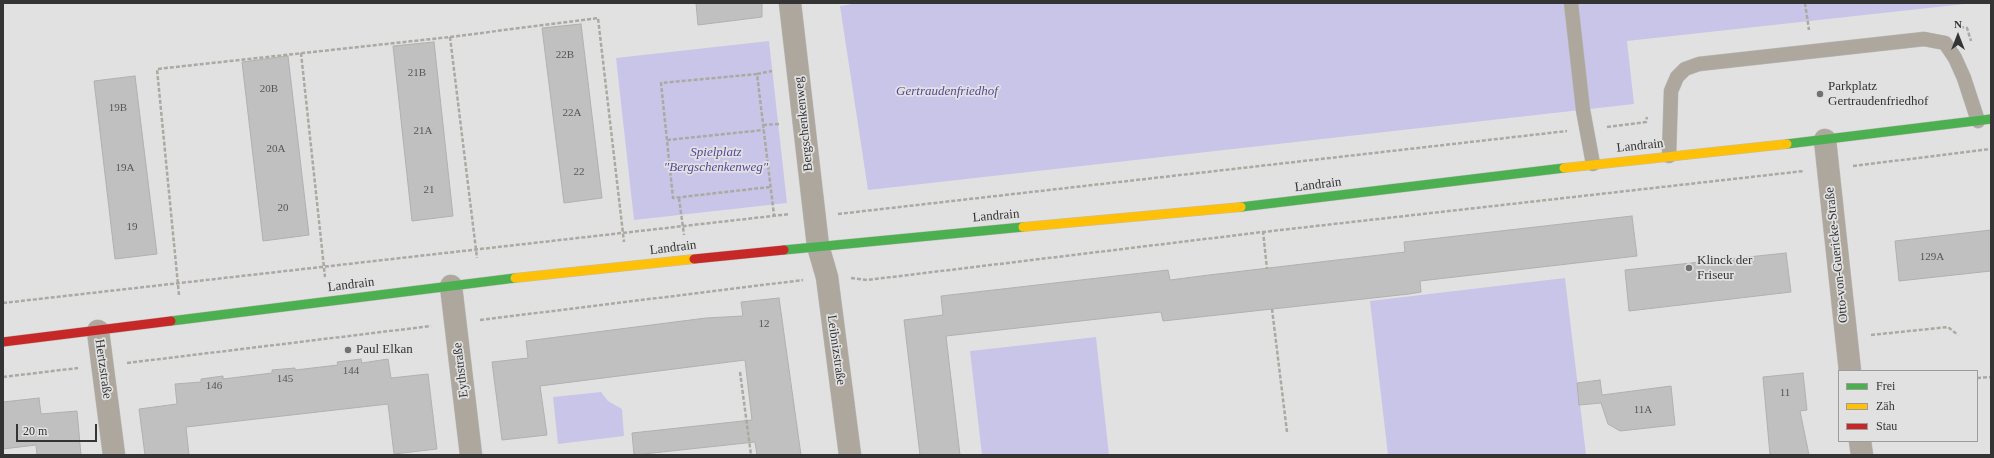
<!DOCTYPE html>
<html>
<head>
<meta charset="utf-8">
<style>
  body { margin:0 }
  #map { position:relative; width:1994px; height:458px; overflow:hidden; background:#e1e1e2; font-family:"Times New Roman",serif }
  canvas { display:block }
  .frame { position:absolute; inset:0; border:4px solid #343434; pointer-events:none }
  .legend { position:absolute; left:1838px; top:370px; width:140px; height:72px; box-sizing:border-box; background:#e1e1e2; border:1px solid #9c9c9c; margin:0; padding:5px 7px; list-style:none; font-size:12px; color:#343434 }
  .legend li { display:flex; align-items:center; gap:8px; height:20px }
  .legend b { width:20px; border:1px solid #9c9c9c }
  .north { position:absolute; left:1938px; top:16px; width:40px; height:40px; -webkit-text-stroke:3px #e1e1e2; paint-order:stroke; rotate:0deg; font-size:11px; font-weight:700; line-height:16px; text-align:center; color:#343434 }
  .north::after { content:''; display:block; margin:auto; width:14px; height:18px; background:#343434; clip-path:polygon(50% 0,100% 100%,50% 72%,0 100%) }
  .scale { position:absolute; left:16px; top:424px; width:81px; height:18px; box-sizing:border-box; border:2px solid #343434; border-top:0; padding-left:5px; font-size:12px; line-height:14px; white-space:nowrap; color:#343434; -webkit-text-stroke:3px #e1e1e2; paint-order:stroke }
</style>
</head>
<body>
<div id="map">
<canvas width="1994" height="458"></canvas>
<div class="frame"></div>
<ul class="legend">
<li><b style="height:5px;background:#4caf50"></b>Frei</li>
<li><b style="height:5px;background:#ffc107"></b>Zäh</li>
<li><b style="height:5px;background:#c62828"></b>Stau</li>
</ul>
<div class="north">N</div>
<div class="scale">20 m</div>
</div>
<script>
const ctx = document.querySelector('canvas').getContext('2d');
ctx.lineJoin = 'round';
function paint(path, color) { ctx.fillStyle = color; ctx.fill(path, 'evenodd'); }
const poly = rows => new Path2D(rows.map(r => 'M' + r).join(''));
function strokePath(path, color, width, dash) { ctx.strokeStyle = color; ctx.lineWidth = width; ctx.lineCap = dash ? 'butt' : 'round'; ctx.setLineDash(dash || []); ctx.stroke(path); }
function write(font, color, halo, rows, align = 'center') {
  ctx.font = font + ' "Times New Roman",serif'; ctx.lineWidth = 3.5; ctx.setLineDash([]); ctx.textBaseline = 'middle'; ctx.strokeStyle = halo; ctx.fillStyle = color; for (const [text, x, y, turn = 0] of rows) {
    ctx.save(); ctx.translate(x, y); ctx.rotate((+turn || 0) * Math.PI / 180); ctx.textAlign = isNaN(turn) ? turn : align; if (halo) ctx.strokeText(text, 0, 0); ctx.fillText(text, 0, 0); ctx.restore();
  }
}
paint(poly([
  [858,3,1974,3,1627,41,1634,104,868,190,840,6],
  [769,41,787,203,634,220,616,58],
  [1565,278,1586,455,1388,455,1370,301],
  [1096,337,1109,455,982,455,970,351],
  [601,392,608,401,622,409,624,436,558,444,553,397]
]), '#c9c5e8');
const building = poly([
  [696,3,762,3,762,17,698,25,696,3],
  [581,24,602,198,564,203,542,28,581,24],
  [434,42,453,216,412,221,393,46,434,42],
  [288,56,309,235,263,241,242,62,288,56],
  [135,76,157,254,115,259,94,81,135,76],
  [1632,216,1637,256,1420,281,1421,292,1409,294,1163,321,1161,312,946,336,960,455,920,455,904,320,943,315,941,296,1168,270,1170,280,1209,275,1405,252,1404,242,1632,216],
  [1991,230,1991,271,1899,281,1895,241,1991,230],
  [1786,253,1791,292,1629,311,1625,270,1786,253],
  [779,298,801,455,757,455,755,442,634,455,632,433,752,420,745,360,540,386,547,435,502,440,492,362,528,358,526,341,706,318,743,316,741,302,779,298],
  [361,359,362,363,388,359,391,378,428,374,437,449,394,454,388,404,186,427,189,455,145,455,139,409,177,404,175,384,201,382,201,379,223,376,223,379,272,373,272,370,295,368,295,370,338,365,337,362,361,359],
  [1803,373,1807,410,1800,411,1809,455,1770,455,1763,377,1803,373],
  [1600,380,1602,395,1671,386,1675,425,1620,431,1608,424,1601,403,1579,405,1577,383,1600,380],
  [39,398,41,414,77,411,81,455,37,455,36,445,3,449,3,402,39,398]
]);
paint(building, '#c0c0c0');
strokePath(building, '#b0b0b0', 1);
const lane = poly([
  [1571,3,1583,110,1593,164],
  [1669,156,1671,91,1677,77,1685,69,1699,64,1924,39,1945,43,1955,58,1964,78,1978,121]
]);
const street = poly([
  [790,3,818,246,827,277,850,455],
  [1825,140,1850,371],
  [451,286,471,455],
  [98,331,114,455],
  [1860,441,1862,455]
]);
const fast = poly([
  [1787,144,1991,119],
  [1241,207,1564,168],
  [784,250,1023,227],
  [171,321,515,278]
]);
const slow = poly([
  [1564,168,1787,144],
  [1023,227,1241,207],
  [515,278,694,259]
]);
const jam = poly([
  [694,259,784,250],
  [3,342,171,321]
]);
strokePath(lane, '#bebebf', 15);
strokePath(street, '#bebebf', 23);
strokePath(fast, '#bebebf', 10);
strokePath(slow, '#bebebf', 10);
strokePath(jam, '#bebebf', 10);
strokePath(poly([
  [1805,3,1809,30],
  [1960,27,1967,28,1971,41],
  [450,37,477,258],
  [301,53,325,277],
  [757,74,772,71],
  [763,125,779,124],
  [1607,127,1646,122,1647,117],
  [667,140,764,130],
  [1853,166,1991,149],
  [770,187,673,198,661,83,757,74,774,215],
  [679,198,684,235],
  [838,214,1567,131],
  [1263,231,1267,269],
  [851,278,867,280,1263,232,1804,171],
  [179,295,157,69,450,37,598,18,624,242],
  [3,303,790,214],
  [1272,309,1287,432],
  [480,320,803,280],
  [1871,335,1948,327,1958,335],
  [127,363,431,326],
  [740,372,751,455],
  [3,377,78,368],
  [1977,378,1991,377]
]), '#aca9a3', 2.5, [4, 2]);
strokePath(lane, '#aea79e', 14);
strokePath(street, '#aea79e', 22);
strokePath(fast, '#4caf50', 9);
strokePath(slow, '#ffc107', 9);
strokePath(jam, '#c62828', 9);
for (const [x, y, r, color] of [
  [1820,94,4,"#717171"],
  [1689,268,4,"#717171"],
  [348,350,4,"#717171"]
]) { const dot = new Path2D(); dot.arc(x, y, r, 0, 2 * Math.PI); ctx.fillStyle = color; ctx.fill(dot); strokePath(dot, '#e1e1e2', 1.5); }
write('11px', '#575757', null, [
  ["22B",565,55],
  ["21B",417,73],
  ["20B",269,89],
  ["19B",118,108],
  ["22A",572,113],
  ["21A",423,131],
  ["20A",276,149],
  ["19A",125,168],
  ["22",579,172],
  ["21",429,190],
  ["20",283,208],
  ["19",132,227],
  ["129A",1932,257],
  ["12",764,324],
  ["144",351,371],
  ["145",285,379],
  ["146",214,386],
  ["11",1785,393],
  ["11A",1643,410]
]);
write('13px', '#343434', '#e1e1e2', [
  ["Parkplatz",1828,87],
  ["Gertraudenfriedhof",1828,102],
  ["Klinck der",1697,261],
  ["Friseur",1697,276],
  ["Paul Elkan",356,350]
], 'left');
write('italic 13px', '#57479a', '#e1e1e2', [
  ["Gertraudenfriedhof",947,92],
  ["Spielplatz",716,153],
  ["\"Bergschenkenweg\"",716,168]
]);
write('13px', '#343434', '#e1e1e2', [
  ["Bergschenkenweg",804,124,-96],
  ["Landrain",1640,146,-6],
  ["Landrain",1318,185,-7],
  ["Landrain",996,216,-5],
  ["Landrain",673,248,-7],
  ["Otto-von-Guericke-Straße",1837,255,-96],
  ["Landrain",351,285,-7],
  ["Leibnizstraße",836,350,82],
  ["Hertzstraße",103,369,82],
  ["Eythstraße",461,370,-97]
]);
</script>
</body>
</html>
